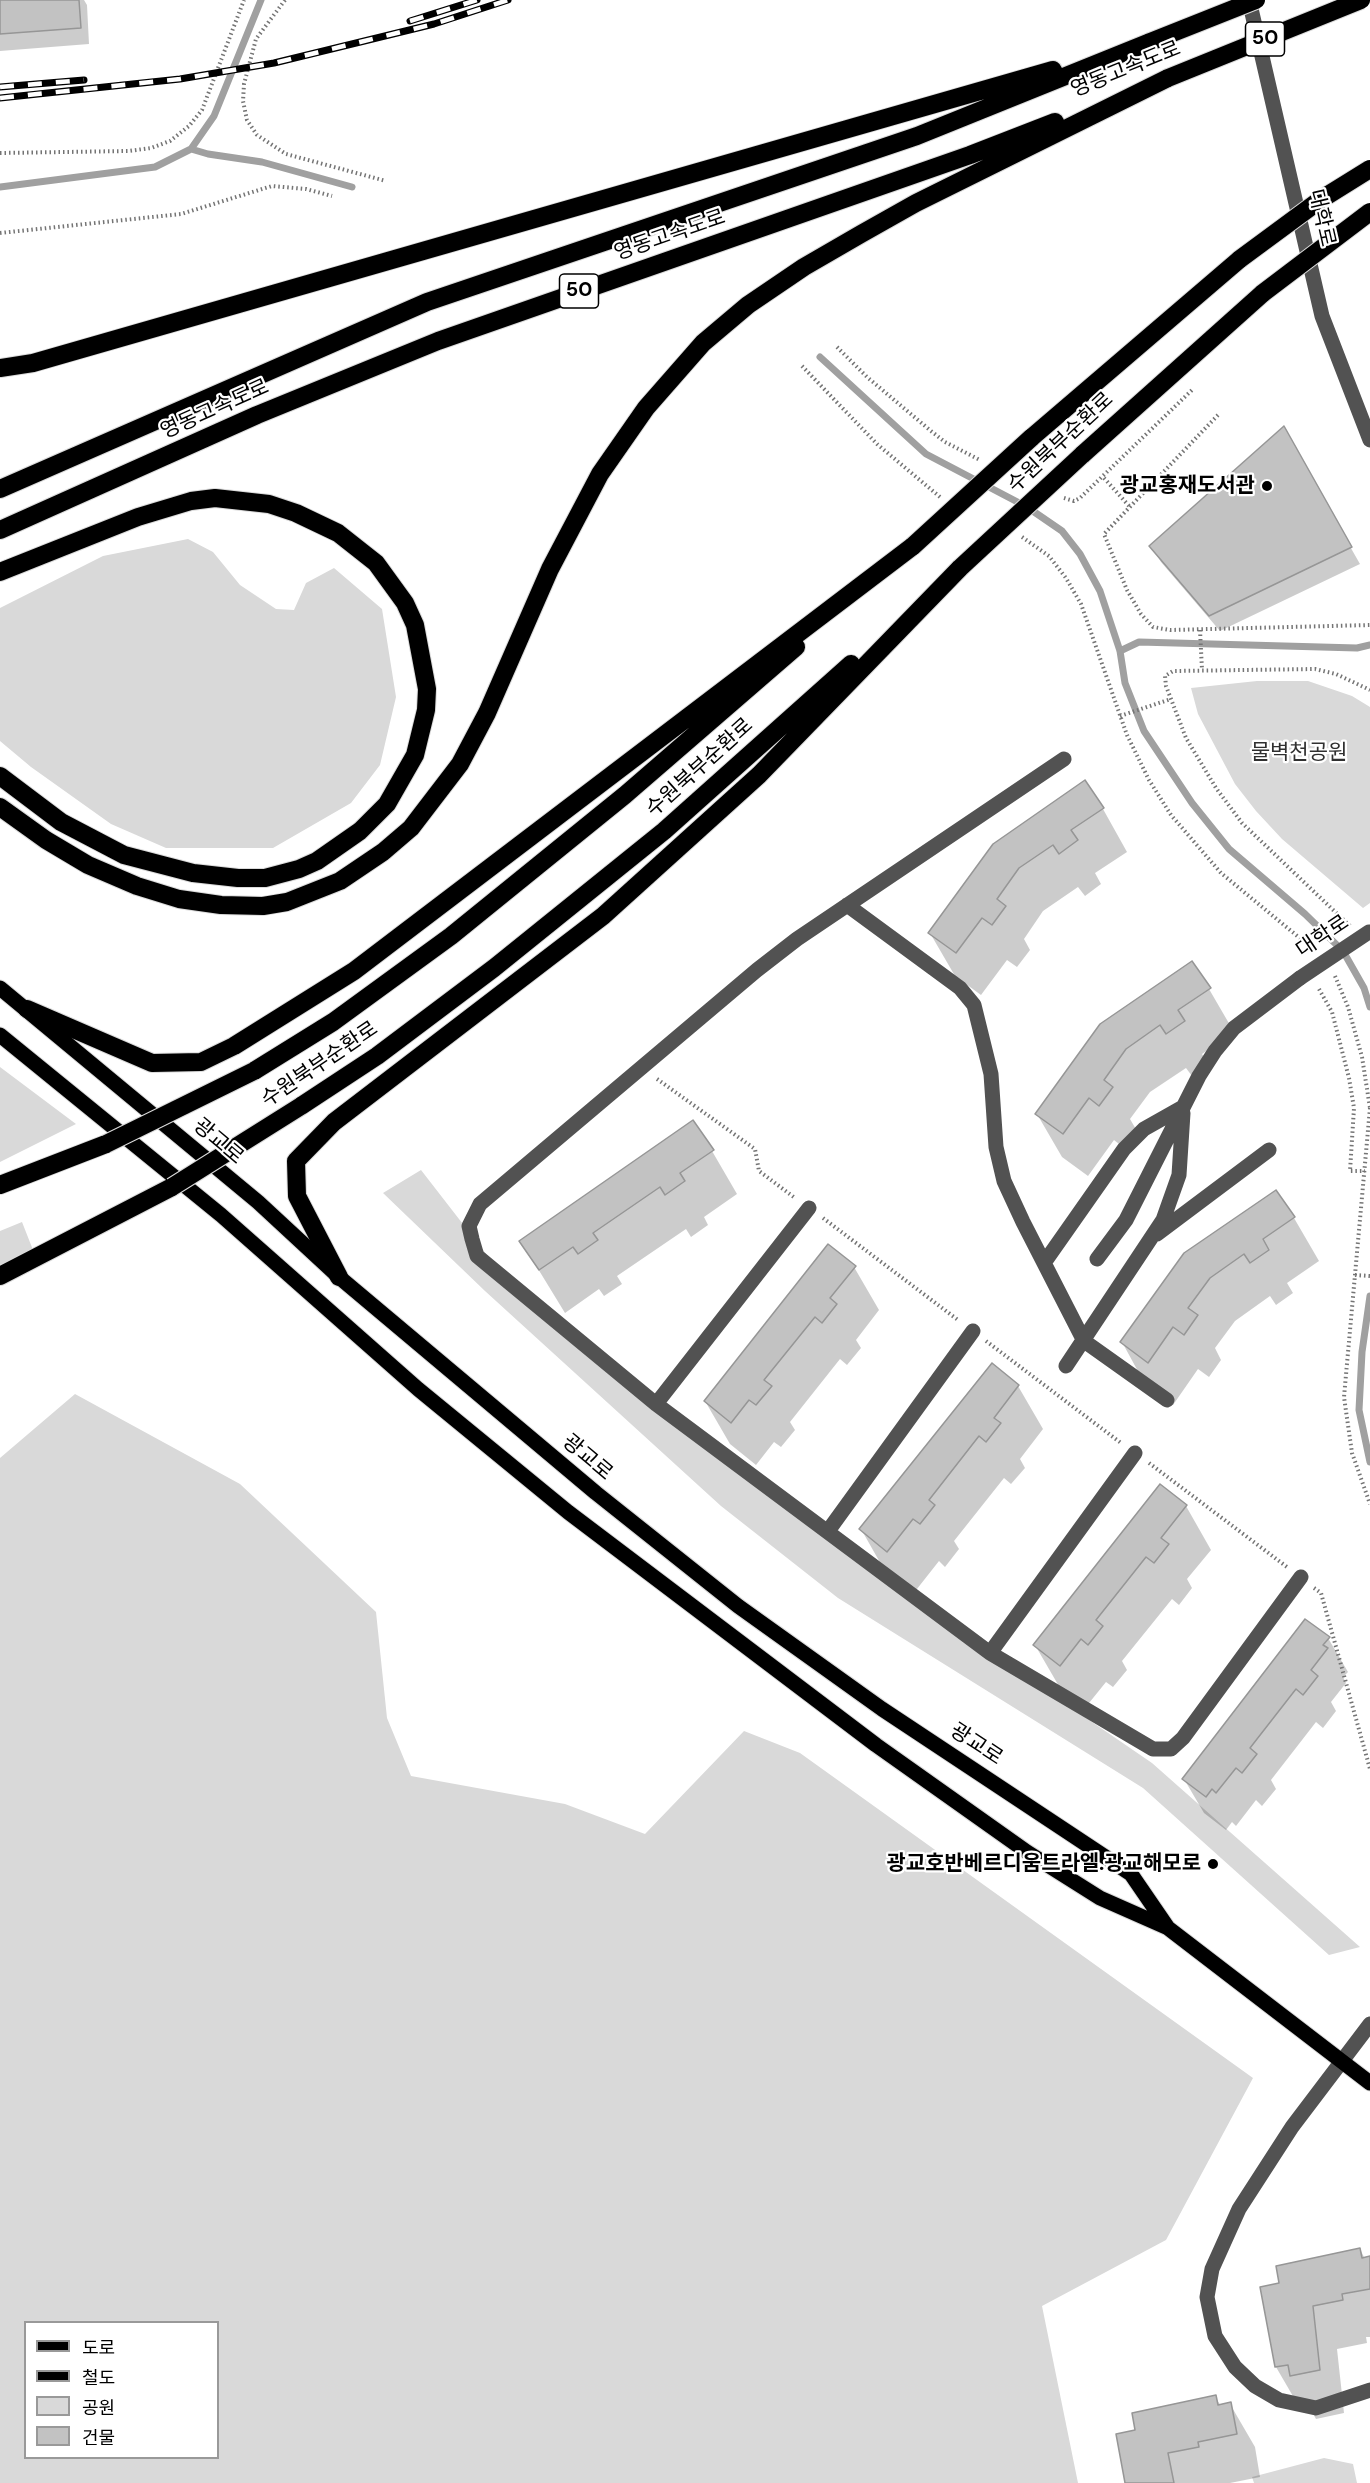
<!DOCTYPE html>
<html>
<head>
<meta charset="utf-8">
<style>
  body { margin:0 }
  #map { position:relative; width:1370px; height:2483px; overflow:hidden; background:#fff; font-family:"DM Sans","Noto Sans KR",sans-serif }
  canvas { display:block }
  .legend { position:absolute; left:24px; top:2321px; width:195px; height:138px; box-sizing:border-box; background:#fff; border:2px solid #999; margin:0; padding:8px 10px; list-style:none; font-size:18px; color:#000 }
  .legend li { display:flex; align-items:center; gap:12px; height:30px }
  .legend b { width:30px; border:2px solid #999 }
</style>
</head>
<body>
<div id="map">
<canvas width="1370" height="2483"></canvas>
<ul class="legend">
<li><b style="height:8px;background:#000"></b>도로</li>
<li><b style="height:8px;background:#000"></b>철도</li>
<li><b style="height:16px;background:#d9d9d9"></b>공원</li>
<li><b style="height:16px;background:#c2c2c2"></b>건물</li>
</ul>
</div>
<script>
const ctx = document.querySelector('canvas').getContext('2d');
ctx.lineJoin = 'round';
function paint(path, color) { ctx.fillStyle = color; ctx.fill(path, 'evenodd'); }
const poly = rows => new Path2D(rows.map(r => 'M' + r).join(''));
function strokePath(path, color, width, dash) { ctx.strokeStyle = color; ctx.lineWidth = width; ctx.lineCap = dash ? 'butt' : 'round'; ctx.setLineDash(dash || []); ctx.stroke(path); }
function write(font, color, halo, rows, align = 'center') {
  ctx.font = font + ' "DM Sans","Noto Sans KR",sans-serif'; ctx.lineWidth = 4.5; ctx.setLineDash([]); ctx.textBaseline = 'middle'; ctx.strokeStyle = halo; ctx.fillStyle = color; for (const [text, x, y, turn = 0] of rows) {
    ctx.save(); ctx.translate(x, y); ctx.rotate((+turn || 0) * Math.PI / 180); ctx.textAlign = isNaN(turn) ? turn : align; if (halo) ctx.strokeText(text, 0, 0); ctx.fillText(text, 0, 0); ctx.restore();
  }
}
paint(poly([
  [188,539,213,552,240,585,276,609,294,610,306,583,334,568,382,609,396,697,380,765,351,803,273,848,166,848,111,824,31,767,0,741,0,608,103,556],
  [1257,681,1308,681,1352,696,1370,707,1370,903,1363,908,1282,839,1256,811,1235,784,1198,714,1191,688],
  [0,1067,76,1124,0,1162],
  [421,1170,497,1268,867,1568,1152,1763,1360,1947,1329,1955,1143,1788,838,1598,721,1506,485,1291,383,1193],
  [22,1222,33,1250,0,1265,0,1231],
  [75,1394,240,1484,376,1612,387,1718,411,1776,565,1804,645,1834,744,1731,800,1753,1253,2078,1166,2240,1042,2306,1078,2483,0,2483,0,1458],
  [26,2322,218,2322,218,2458,26,2458],
  [1324,2458,1353,2464,1357,2483,1254,2483,1252,2477]
]), '#d9d9d9');
paint(poly([
  [0,0,84,0,87,5,89,44,0,51],
  [1283,429,1360,564,1220,631,1161,562,1151,546],
  [1103,809,1127,852,1095,873,1101,884,1085,896,1078,887,1043,911,1024,939,1030,950,1017,967,1007,960,981,995,955,976,930,933,994,845],
  [1209,989,1234,1032,1202,1054,1208,1064,1192,1076,1186,1068,1150,1092,1130,1119,1137,1131,1124,1148,1114,1140,1088,1176,1062,1157,1037,1114,1101,1026],
  [712,1151,737,1194,704,1217,708,1225,691,1237,686,1229,617,1276,622,1284,604,1296,599,1289,565,1313,521,1241],
  [1294,1218,1319,1261,1287,1283,1293,1293,1276,1305,1270,1296,1235,1321,1215,1348,1221,1360,1209,1377,1198,1369,1173,1405,1146,1386,1122,1342,1185,1254],
  [854,1267,879,1310,856,1340,861,1348,847,1365,840,1359,790,1422,795,1430,781,1447,774,1442,756,1465,730,1444,705,1401],
  [992,1365,1018,1386,1043,1429,1020,1459,1025,1468,1011,1484,1004,1478,954,1541,959,1549,945,1567,939,1561,913,1594,886,1573,861,1529],
  [1160,1486,1186,1506,1211,1550,1187,1579,1192,1588,1179,1605,1172,1599,1122,1661,1127,1670,1113,1687,1106,1682,1085,1708,1060,1688,1035,1645],
  [1328,1638,1348,1672,1343,1677,1346,1683,1331,1702,1336,1711,1323,1728,1316,1722,1271,1780,1276,1789,1262,1806,1256,1800,1236,1826,1232,1822,1226,1830,1204,1813,1184,1779],
  [1360,2249,1365,2259,1370,2258,1370,2337,1366,2337,1367,2343,1337,2349,1344,2413,1316,2419,1310,2408,1301,2410,1276,2367,1281,2284],
  [1215,2397,1221,2406,1230,2404,1255,2447,1260,2477,1230,2483,1126,2483,1137,2431]
]), '#0003');
strokePath(poly([
  [191,149,208,154,262,162,352,187],
  [0,187,155,167,191,149,214,116,261,0],
  [820,357,926,454,1027,507,1062,531,1080,554,1100,591,1120,651,1125,683,1144,731,1192,803,1229,849,1305,914,1343,951,1364,988,1370,1007],
  [1120,651,1139,642,1357,648,1370,645],
  [1370,1296,1362,1352,1359,1410,1370,1462]
]), '#a0a0a0', 7);
const building = poly([
  [0,0,79,0,81,28,0,34,0,0],
  [1284,426,1352,547,1209,616,1149,546,1284,426],
  [1085,780,1104,808,1071,830,1078,840,1059,854,1053,845,1019,868,997,899,1006,906,992,925,982,918,956,953,928,933,993,844,1085,780],
  [1192,961,1211,988,1178,1010,1185,1021,1166,1034,1160,1025,1126,1049,1104,1080,1113,1087,1099,1106,1089,1098,1063,1134,1035,1114,1100,1024,1192,961],
  [693,1120,714,1150,680,1173,685,1181,665,1195,660,1187,593,1233,598,1240,578,1254,573,1247,539,1270,519,1241,693,1120],
  [1276,1190,1295,1217,1263,1239,1269,1250,1250,1263,1244,1254,1210,1278,1188,1308,1198,1315,1184,1335,1173,1327,1148,1363,1120,1342,1184,1253,1276,1190],
  [828,1244,856,1266,830,1298,837,1304,822,1323,815,1317,764,1380,772,1386,756,1405,749,1400,731,1423,704,1401,828,1244],
  [992,1363,1019,1385,994,1418,1001,1423,986,1442,979,1436,929,1500,935,1505,920,1524,913,1519,887,1552,859,1529,992,1363],
  [1160,1484,1187,1505,1161,1538,1169,1544,1154,1563,1146,1557,1096,1620,1103,1626,1088,1645,1081,1639,1060,1666,1033,1645,1160,1484],
  [1305,1619,1330,1637,1323,1645,1328,1648,1311,1670,1318,1676,1303,1695,1296,1689,1250,1748,1257,1754,1242,1773,1236,1768,1216,1793,1212,1789,1206,1797,1182,1779,1305,1619],
  [1360,2248,1362,2258,1370,2256,1370,2289,1342,2294,1343,2300,1313,2306,1320,2370,1290,2376,1288,2365,1275,2367,1260,2287,1279,2283,1276,2266,1360,2248],
  [1216,2395,1218,2405,1231,2402,1237,2434,1198,2442,1199,2447,1168,2453,1174,2483,1125,2483,1116,2434,1135,2430,1132,2413,1216,2395]
]);
paint(building, '#c2c2c2');
strokePath(building, '#969696', 1.5);
const major = poly([
  [0,988,258,1202,339,1277,596,1493,738,1606,882,1709,1131,1874,1168,1928],
  [0,1035,221,1215,418,1389,568,1512,876,1745,1027,1852,1100,1898,1168,1928,1370,2083]
]);
const highway = poly([
  [0,368,33,363,1053,70],
  [1031,438,1240,259],
  [1082,455,1263,293],
  [0,489,427,302,917,136,1150,42],
  [0,530,257,415,438,341,970,155,1055,122],
  [0,572,138,517,191,501,215,498,269,504,296,513,338,533,376,563,405,603,415,625,427,689,426,710,415,755,387,804,360,831,317,861,299,869,265,878,238,878,193,873,124,855,61,822,0,776],
  [0,807,46,840,88,865,137,886,179,899,221,905,263,906,287,902,340,881,383,852,411,828,460,764,487,713,550,569,600,474,646,408,703,343,748,305,804,267,861,234,916,203,1168,78],
  [27,1009,152,1063,201,1062,234,1046,354,971,913,546],
  [254,1071,333,1022,451,936,625,795,796,647],
  [301,1106,377,1056,494,968,664,831,851,664],
  [0,1185,106,1144],
  [0,1276,172,1187],
  [339,1277,297,1196,296,1161,334,1122,603,916,759,775,960,568]
]);
strokePath(major, '#dbdbdb', 17);
strokePath(highway, '#dbdbdb', 20);
strokePath(poly([
  [285,0,256,39,244,84,243,101,247,120,257,135,286,154,386,181],
  [0,153,129,151,151,148,170,141,189,126,202,110,244,0],
  [0,233,181,214,272,186,306,189,332,196],
  [837,347,867,377,931,431,945,442,980,460],
  [802,366,877,444,940,497],
  [1218,415,1104,534,1127,590,1141,614,1153,627,1170,630,1370,625],
  [1104,478,1130,507],
  [1064,498,1074,501,1080,498,1192,390],
  [1022,537,1049,556,1066,578,1081,604,1127,735,1149,780,1171,815,1221,873,1313,949],
  [1200,630,1202,670],
  [1120,716,1171,699],
  [1350,926,1242,823,1216,788,1186,738,1166,686,1165,676,1173,671,1315,669,1336,674,1370,690],
  [1335,976,1348,1007,1362,1057,1370,1108],
  [1319,989,1332,1012,1349,1078,1354,1108,1350,1171,1365,1171],
  [657,1079,755,1149,759,1171,795,1198],
  [1370,1108,1344,1397,1352,1453,1370,1504],
  [823,1218,958,1320],
  [1355,1275,1370,1276],
  [986,1341,1121,1443],
  [1149,1463,1287,1567],
  [1314,1588,1321,1593,1370,1769]
]), '#747474', 4, [1.5, 3]);
strokePath(poly([
  [1249,0,1322,316,1370,440],
  [1064,759,797,939,757,970,480,1204,469,1226,472,1239,477,1256,656,1404,990,1653,1153,1749,1171,1749,1183,1738,1301,1577],
  [847,905,960,988,974,1005,991,1074,996,1147,1004,1181,1023,1222,1084,1341,1167,1400],
  [1157,1234,1269,1150],
  [1097,1259,1126,1220,1199,1076,1215,1051,1234,1028,1300,978],
  [1044,1263,1124,1149,1144,1129,1183,1107],
  [1066,1366,1163,1220,1179,1175,1183,1113],
  [656,1404,809,1208],
  [828,1531,973,1331],
  [990,1653,1135,1453],
  [1370,2024,1292,2127,1239,2209,1212,2269,1207,2297,1215,2336,1235,2367,1255,2386,1279,2400,1316,2408,1370,2390]
]), '#525252', 15);
strokePath(major, '#000', 15);
strokePath(highway, '#000', 18);
const rail = poly([
  [410,21,477,0],
  [0,87,84,80],
  [0,98,180,79,274,63,434,24,508,0]
]);
strokePath(rail, '#000', 7);
strokePath(rail, '#fff', 4.5, [14]);
const highwayBridge = poly([
  [1150,42,1256,0],
  [1168,78,1361,0],
  [1240,259,1320,200,1370,169],
  [1263,293,1370,212],
  [913,546,1031,438],
  [960,568,1082,455],
  [106,1144,254,1071],
  [172,1187,301,1106]
]);
strokePath(highwayBridge, '#dbdbdb', 20, []);
strokePath(poly([
  [1300,978,1369,932]
]), '#525252', 15);
strokePath(highwayBridge, '#000', 18);
for (const [x, y, r, color] of [
  [1267,486,6,"#000"],
  [1213,1864,6,"#000"]
]) { const dot = new Path2D(); dot.arc(x, y, r, 0, 2 * Math.PI); ctx.fillStyle = color; ctx.fill(dot); strokePath(dot, '#fff', 2); }
for (const [x, y, w] of [
  [1265,39,39],
  [579,291,39]
]) { const box = new Path2D(); box.roundRect(x - w / 2, y - 17, w, 34, 4.5); ctx.fillStyle = '#fff'; ctx.fill(box); strokePath(box, '#000', 1.5); }
write('bold 20px', '#000', null, [
  ["50",1265,39],
  ["50",579,291]
]);
write('21px', '#000', '#fff', [
  ["영동고속도로",1126,70,-22],
  ["대학로",1321,218,77],
  ["영동고속도로",670,236,-19],
  ["영동고속도로",215,410,-24],
  ["수원북부순환로",1061,443,-43],
  ["수원북부순환로",700,768,-42],
  ["대학로",1323,937,-34],
  ["수원북부순환로",320,1065,-34],
  ["광교로",218,1142,40],
  ["광교로",587,1458,40],
  ["광교로",976,1745,33]
]);
write('bold 21px', '#000', '#fff', [
  ["광교홍재도서관",1255,486],
  ["광교호반베르디움트라엘.광교해모로",1201,1864]
], 'right');
write('21px', '#303030', '#fff', [
  ["물벽천공원",1299,753]
]);
</script>
</body>
</html>
